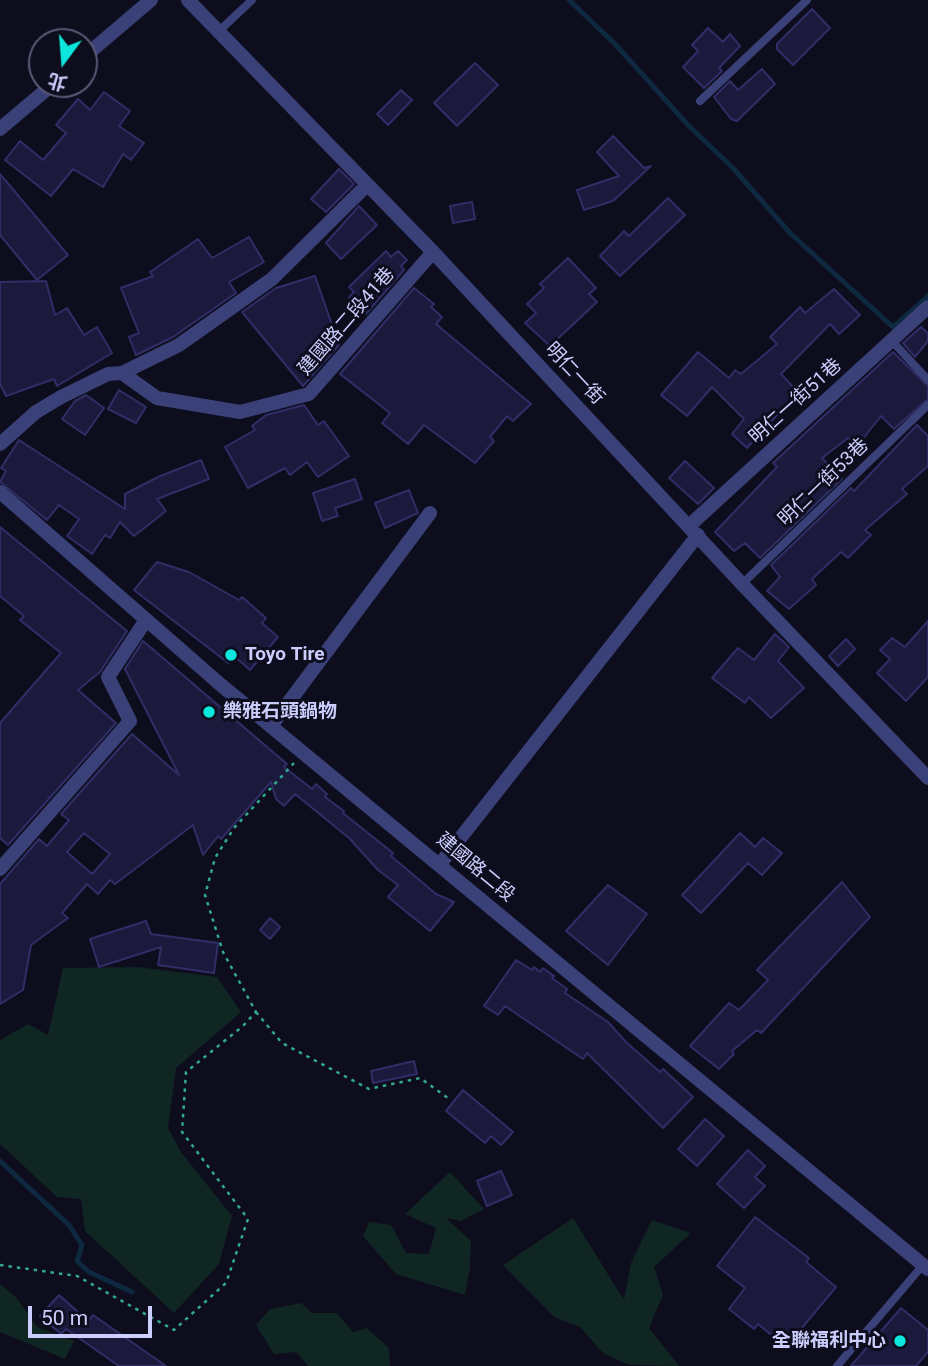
<!DOCTYPE html>
<html>
<head>
<meta charset="utf-8">
<style>
  body { margin:0 }
  #map { position:relative; width:928px; height:1366px; overflow:hidden; background:#0d0d1d; font-family:Roboto,"Noto Sans TC",sans-serif }
  canvas { display:block }
  .north { position:absolute; left:28px; top:28px; width:70px; height:70px; box-sizing:border-box; background:#0d0d1d; border:2px solid #595a76; border-radius:50%; rotate:196deg; font-size:19px; font-weight:700; line-height:28px; text-align:center; color:#cbcdfc }
  .north::after { content:''; display:block; margin:auto; width:24px; height:32px; background:#0de6dc; clip-path:polygon(50% 0,100% 100%,50% 72%,0 100%) }
  .scale { position:absolute; left:28px; top:1306px; width:124px; height:32px; box-sizing:border-box; border:4px solid #cbcdfc; border-top:0; padding-left:9px; font-size:21px; line-height:24px; white-space:nowrap; color:#cbcdfc; -webkit-text-stroke:5px #0d0d1d; paint-order:stroke }
</style>
</head>
<body>
<div id="map">
<canvas width="928" height="1366"></canvas>
<div class="north">北</div>
<div class="scale">50 m</div>
</div>
<script>
const ctx = document.querySelector('canvas').getContext('2d');
ctx.lineJoin = 'round';
function paint(path, color) { ctx.fillStyle = color; ctx.fill(path, 'evenodd'); }
const poly = rows => new Path2D(rows.map(r => 'M' + r).join(''));
function strokePath(path, color, width, dash) { ctx.strokeStyle = color; ctx.lineWidth = width; ctx.lineCap = dash ? 'butt' : 'round'; ctx.setLineDash(dash || []); ctx.stroke(path); }
function write(font, color, halo, rows, align = 'center') {
  ctx.font = font + ' Roboto,"Noto Sans TC",sans-serif'; ctx.lineWidth = 6; ctx.setLineDash([]); ctx.textBaseline = 'middle'; ctx.strokeStyle = halo; ctx.fillStyle = color; for (const [text, x, y, turn = 0] of rows) {
    ctx.save(); ctx.translate(x, y); ctx.rotate((+turn || 0) * Math.PI / 180); ctx.textAlign = isNaN(turn) ? turn : align; if (halo) ctx.strokeText(text, 0, 0); ctx.fillText(text, 0, 0); ctx.restore();
  }
}
paint(poly([
  [138,967,217,977,241,1012,176,1068,168,1128,181,1152,232,1216,219,1264,174,1313,85,1231,81,1199,57,1197,0,1144,0,1040,28,1024,48,1035,63,968],
  [450,1172,484,1209,461,1221,446,1218,471,1241,470,1268,465,1295,396,1274,363,1236,369,1222,391,1225,406,1253,429,1254,436,1228,405,1214],
  [573,1218,624,1300,631,1263,652,1220,691,1233,654,1267,663,1295,649,1328,679,1366,629,1365,603,1353,580,1327,554,1317,503,1265],
  [0,1284,16,1297,37,1327,74,1341,65,1359,0,1332],
  [301,1303,312,1313,337,1313,353,1332,367,1328,389,1348,390,1366,308,1366,296,1352,274,1354,256,1325,270,1309]
]), '#102622');
strokePath(poly([
  [569,0,615,44,688,125,733,168,790,233,893,327,928,296],
  [0,1161,69,1225,82,1245,77,1261,89,1272,132,1292]
]), '#0e293f', 5);
const building = poly([
  [812,9,830,28,793,65,777,49,777,44,812,9],
  [708,28,723,42,730,34,740,46,719,68,722,71,704,88,683,67,698,51,692,45,708,28],
  [475,63,498,85,457,126,434,103,475,63],
  [762,69,775,84,737,121,731,119,714,97,730,81,738,90,762,69],
  [401,90,412,100,388,125,377,114,401,90],
  [104,92,130,111,119,126,144,143,131,160,123,154,103,187,73,169,51,196,5,160,20,141,43,160,66,133,56,125,78,99,90,110,104,92],
  [613,136,644,168,651,166,613,201,584,210,577,190,619,176,597,152,613,136],
  [339,169,354,184,326,212,311,199,339,169],
  [0,174,68,255,37,280,0,235,0,174],
  [668,198,685,215,620,276,600,256,624,231,629,236,668,198],
  [472,202,475,219,453,223,450,206,472,202],
  [359,206,377,225,341,259,326,243,359,206],
  [249,237,264,262,229,282,236,293,173,337,136,355,129,337,139,333,121,288,153,276,150,272,198,239,212,258,249,237],
  [386,251,391,257,398,251,407,260,401,266,404,270,366,314,349,297,354,292,349,287,386,251],
  [568,258,596,288,589,294,597,302,550,346,525,323,536,313,527,304,544,288,540,284,568,258],
  [315,276,339,345,303,386,242,312,276,288,315,276],
  [46,281,55,315,67,308,84,335,97,327,112,353,57,386,54,379,6,396,0,384,0,282,46,281],
  [414,288,434,304,431,307,442,317,436,324,531,404,513,421,507,416,490,437,494,441,475,463,424,425,408,444,382,423,390,413,340,374,414,288],
  [834,289,860,315,839,334,830,324,781,374,798,392,747,448,732,434,744,419,712,387,687,416,661,395,698,352,729,378,735,370,741,374,777,344,770,337,800,307,805,313,834,289],
  [921,327,928,333,928,341,915,357,903,343,921,327],
  [893,352,928,386,928,399,894,429,881,416,858,445,848,438,822,458,842,479,760,558,745,543,734,551,715,532,777,467,773,463,893,352],
  [119,390,146,407,136,423,108,409,119,390],
  [86,395,104,408,85,435,62,419,75,401,86,395],
  [304,405,318,425,324,421,349,456,318,477,307,462,290,475,285,468,248,488,225,447,255,430,252,426,266,415,304,405],
  [917,425,928,436,928,466,902,489,907,494,865,530,871,535,848,558,841,552,812,579,816,585,789,609,767,591,780,577,771,565,851,488,854,491,917,425],
  [19,440,125,509,125,494,158,477,201,460,209,479,157,499,166,511,134,536,120,522,110,538,105,535,92,554,67,536,79,519,59,505,47,520,0,482,6,471,1,468,19,440],
  [685,461,714,488,698,504,669,478,685,461],
  [355,479,362,499,335,508,338,516,322,521,313,493,355,479],
  [409,490,418,513,385,528,375,503,409,490],
  [0,527,127,631,100,672,78,690,116,723,8,845,0,838,0,723,61,653,20,620,24,616,0,596,0,527],
  [157,562,189,572,239,600,242,597,266,618,262,623,278,637,250,670,234,656,228,663,134,590,157,562],
  [928,621,928,677,906,701,877,673,890,659,880,650,892,638,905,647,928,621],
  [775,634,789,647,778,661,804,688,771,718,749,697,745,703,712,678,738,648,754,660,775,634],
  [846,639,855,649,838,666,829,656,846,639],
  [143,641,287,764,284,767,312,789,316,784,327,794,325,797,344,811,343,813,393,853,391,856,436,894,454,902,430,931,388,897,398,885,378,870,349,838,295,794,284,806,276,799,271,782,221,839,218,836,203,855,193,825,115,884,110,880,98,894,87,884,62,913,68,918,31,945,23,990,0,1004,0,884,39,839,47,846,69,820,61,814,132,734,179,775,125,669,143,641],
  [84,833,110,854,92,874,67,852,84,833],
  [740,833,755,847,763,838,782,853,762,875,748,863,701,913,682,895,740,833],
  [842,882,870,917,761,1033,757,1030,732,1051,734,1054,719,1069,690,1046,729,1003,739,1010,768,980,757,970,842,882],
  [608,885,647,914,608,965,566,931,608,885],
  [270,918,280,927,270,939,260,930,270,918],
  [146,921,151,934,218,943,214,973,158,965,161,947,99,967,90,939,146,921],
  [516,960,532,970,534,967,540,972,543,968,554,976,552,978,567,989,565,993,608,1022,626,1042,660,1072,663,1069,693,1097,663,1128,587,1053,583,1059,505,1006,498,1015,484,1006,516,960],
  [414,1061,417,1074,373,1083,371,1071,414,1061],
  [463,1090,513,1132,501,1145,491,1136,485,1143,446,1111,463,1090],
  [705,1119,724,1136,697,1166,678,1149,705,1119],
  [748,1150,765,1166,755,1177,765,1186,744,1208,717,1184,748,1150],
  [501,1171,512,1195,487,1206,477,1181,501,1171],
  [755,1217,809,1258,806,1262,836,1287,786,1347,758,1324,754,1329,729,1309,745,1288,717,1266,755,1217],
  [59,1295,88,1321,93,1315,166,1366,119,1366,66,1329,61,1334,40,1316,59,1295],
  [901,1308,928,1330,928,1352,916,1366,851,1366,901,1308]
]);
paint(building, '#1c1a3c');
strokePath(building, '#302d67', 2);
strokePath(poly([
  [256,1012,282,1043,369,1089,420,1078,448,1098],
  [0,1265,77,1276,174,1330,226,1283,248,1219,182,1132,186,1072,243,1026,256,1012,223,952,205,895,215,858,234,828,294,763]
]), '#33a890', 2.5, [3.5, 5]);
strokePath(poly([
  [218,32,252,0],
  [700,101,807,0],
  [891,340,928,380],
  [742,584,928,405],
  [837,1366,923,1265]
]), '#3a4179', 8);
strokePath(poly([
  [188,0,433,252,742,584,928,778],
  [84,57,151,0],
  [0,129,53,84],
  [122,373,157,398,240,412,309,394,433,252],
  [0,444,36,412,61,397,108,374,122,373,179,345,272,279,367,185],
  [690,525,928,307],
  [271,726,430,513],
  [440,864,698,535],
  [0,869,130,721,108,677,146,620]
]), '#3a4179', 14);
strokePath(poly([
  [0,492,221,685,928,1269]
]), '#3a4179', 14);
for (const [x, y, r, color] of [
  [231,655,7,"#0de6dc"],
  [209,712,7,"#0de6dc"],
  [900,1341,7,"#0de6dc"]
]) { const dot = new Path2D(); dot.arc(x, y, r, 0, 2 * Math.PI); ctx.fillStyle = color; ctx.fill(dot); strokePath(dot, '#0d0d1d', 2.5); }
write('19px', '#cbcdfc', '#0d0d1d', [
  ["建國路二段41巷",347,322,-49],
  ["明仁一街",574,374,47],
  ["明仁一街51巷",796,402,-42],
  ["明仁一街53巷",824,483,-44],
  ["建國路二段",475,868,40]
]);
write('bold 19px', '#cbcdfc', '#0d0d1d', [
  ["Toyo Tire",245,655],
  ["樂雅石頭鍋物",223,712],
  ["全聯福利中心",886,1341,"right"]
], 'left');
</script>
</body>
</html>
